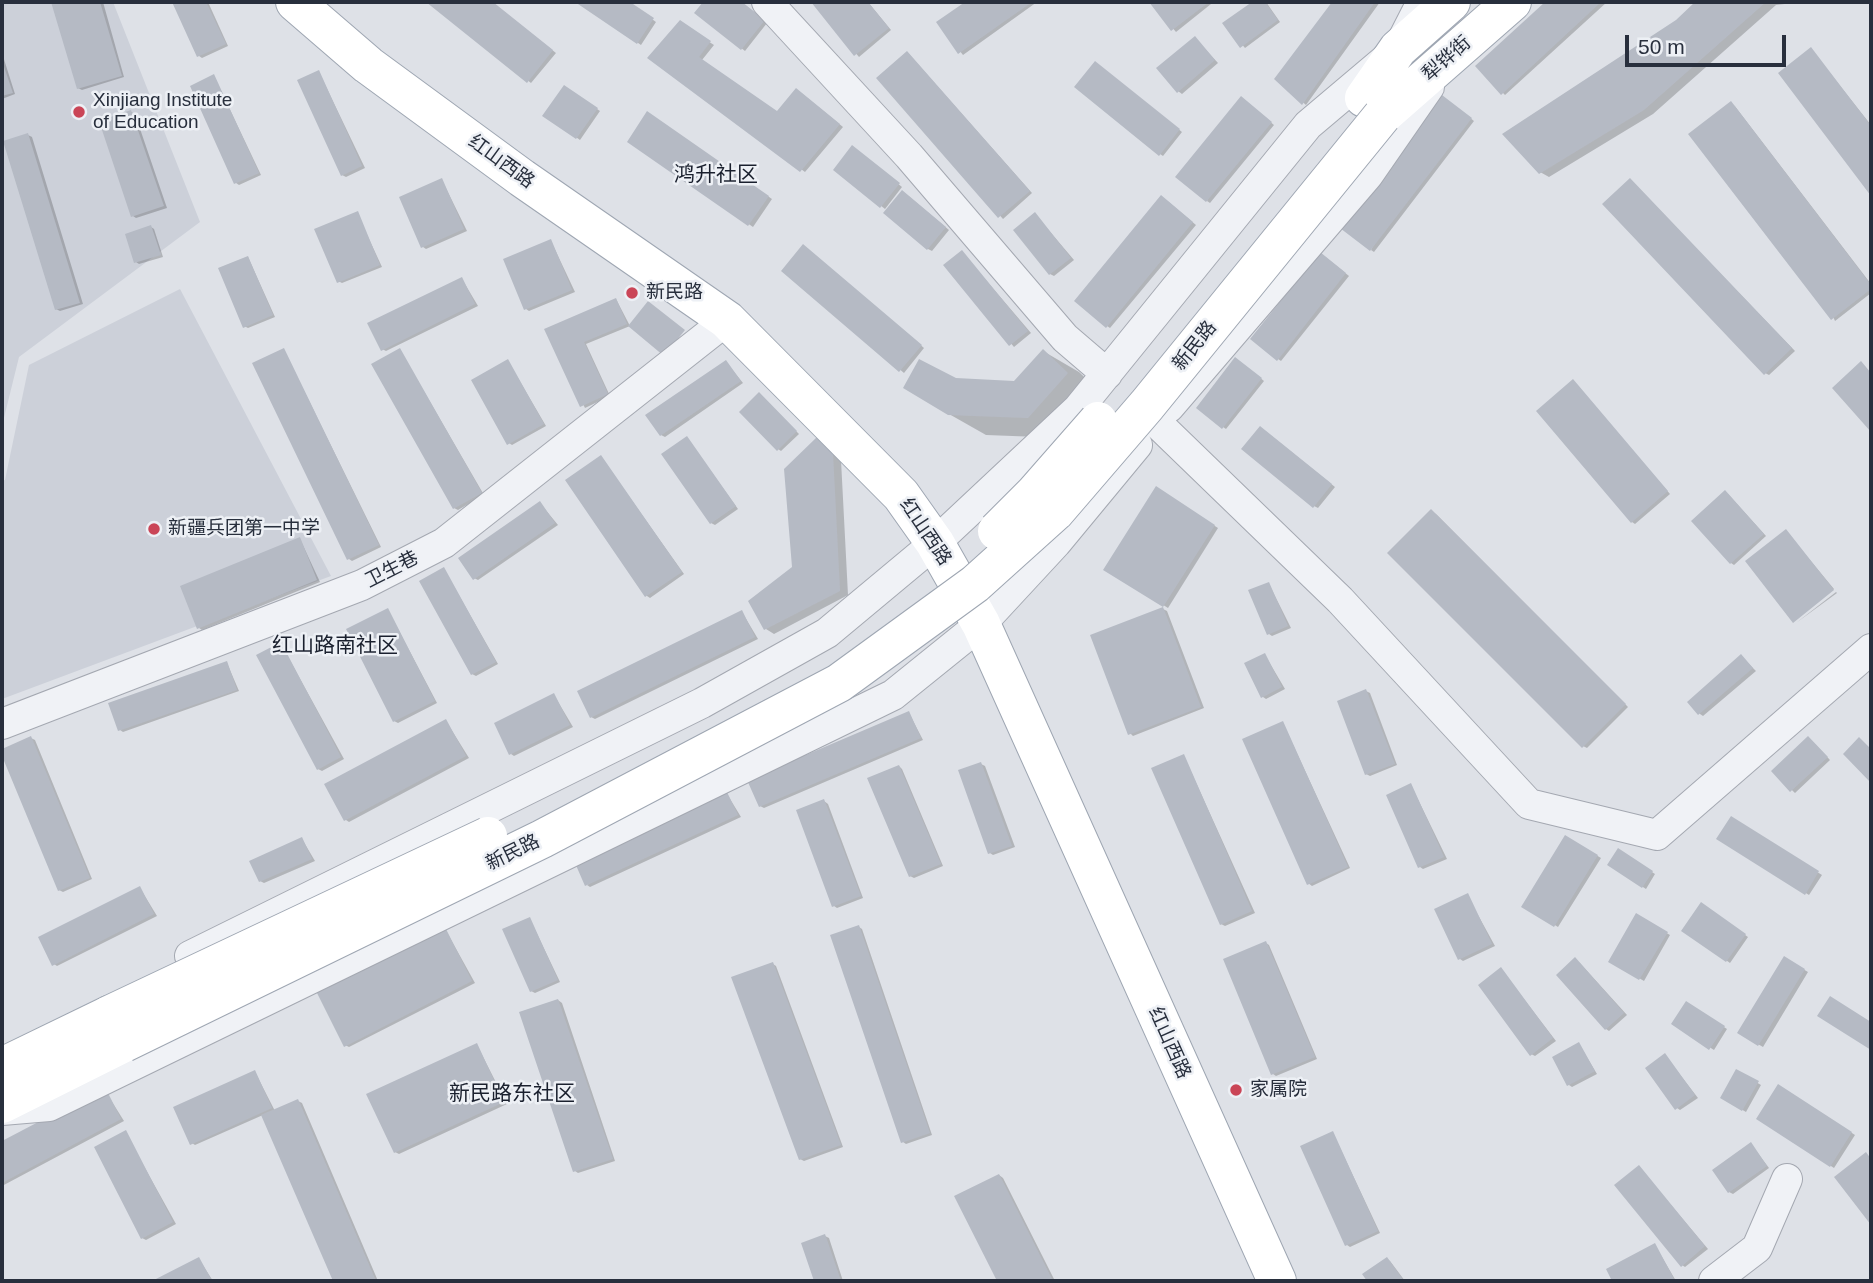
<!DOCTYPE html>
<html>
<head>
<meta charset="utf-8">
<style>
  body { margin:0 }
  #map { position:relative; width:1873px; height:1283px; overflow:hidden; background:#dee1e7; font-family:Helvetica,sans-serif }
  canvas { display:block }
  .frame { position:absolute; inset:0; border:4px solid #282f3d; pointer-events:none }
  .scale { position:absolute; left:1625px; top:35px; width:161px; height:32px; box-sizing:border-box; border:4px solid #282f3d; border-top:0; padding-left:9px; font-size:21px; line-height:24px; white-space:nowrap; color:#282f3d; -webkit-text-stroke:5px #edf0f5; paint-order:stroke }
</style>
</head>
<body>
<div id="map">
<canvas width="1873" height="1283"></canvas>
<div class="frame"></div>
<div class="scale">50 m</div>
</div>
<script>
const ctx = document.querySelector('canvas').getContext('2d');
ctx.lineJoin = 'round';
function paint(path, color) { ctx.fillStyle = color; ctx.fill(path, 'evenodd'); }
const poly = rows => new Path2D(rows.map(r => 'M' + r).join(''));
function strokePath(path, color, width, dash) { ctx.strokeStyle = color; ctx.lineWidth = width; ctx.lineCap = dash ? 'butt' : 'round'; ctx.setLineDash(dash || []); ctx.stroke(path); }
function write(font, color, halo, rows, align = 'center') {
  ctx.font = font + ' Helvetica,"Noto Sans SC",sans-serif'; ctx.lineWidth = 5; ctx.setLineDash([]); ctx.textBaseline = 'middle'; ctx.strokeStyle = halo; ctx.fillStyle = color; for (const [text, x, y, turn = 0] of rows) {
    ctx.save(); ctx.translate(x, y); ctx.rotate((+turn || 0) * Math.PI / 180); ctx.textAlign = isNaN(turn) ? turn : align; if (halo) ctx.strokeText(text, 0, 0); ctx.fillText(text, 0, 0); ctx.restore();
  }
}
paint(poly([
  [2,2,113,2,200,222,19,357,2,426],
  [180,289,331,576,2,699,2,481,5,480,29,365]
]), '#ccd0d9');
paint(poly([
  [53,2,103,2,124,77,82,90,78,88],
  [174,2,208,2,228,46,202,58,199,56],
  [429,2,492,2,556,53,531,83],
  [578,2,628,2,656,22,641,45],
  [705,2,740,2,767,23,745,51,697,13],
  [813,2,868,2,891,30,859,57],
  [968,2,1037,2,963,55,938,23],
  [1151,2,1209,2,1211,4,1176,32],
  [1254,2,1266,2,1280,22,1245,48,1225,24],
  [1334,2,1380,2,1306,105,1276,79],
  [1548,2,1607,2,1505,95,1477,67],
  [1697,2,1802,2,1776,5,1653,114,1549,177,1540,172],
  [680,23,714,45,702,60,778,113,800,92,843,127,805,172,650,58],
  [1195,38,1218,63,1182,94,1178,91],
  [1811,49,1871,125,1871,193,1780,73],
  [2,53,15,94,2,99],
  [908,53,1032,193,1003,219,879,78],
  [1099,65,1182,132,1163,156,1160,154],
  [319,72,365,168,346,177,342,175],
  [214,76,261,175,239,185,236,183],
  [564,87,600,111,580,140,545,115],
  [1442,96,1474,121,1374,252,1371,250],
  [1245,101,1274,125,1210,203,1207,201],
  [1734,105,1871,284,1871,293,1835,321],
  [131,112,135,114,167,208,136,218,133,216],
  [648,114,772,199,753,227,629,141],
  [28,135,32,137,83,304,60,311,56,309],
  [856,149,902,187,885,209,835,169],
  [442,180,467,231,426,249,423,247],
  [1630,180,1795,351,1769,375,1765,373],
  [906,194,949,230,932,251,928,249],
  [1165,199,1196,225,1110,328,1107,326],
  [357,213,382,267,342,283,338,281],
  [1035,214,1074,260,1054,276,1050,274],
  [151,227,154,229,163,257,139,264,136,262],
  [551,241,575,292,529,311,526,309],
  [807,249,924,348,904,373,783,271],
  [962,252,1031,333,1014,347,945,265],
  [1324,256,1349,276,1281,361,1278,359],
  [248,257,275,317,248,328,244,326],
  [462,279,478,306,386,351,382,349],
  [616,299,630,326,586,344,610,396,585,408,546,330],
  [284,350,381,547,352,561,349,559],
  [400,350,484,495,458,510,454,508],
  [1043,351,1079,372,1103,395,1065,438,986,435,949,414,955,380,1015,383],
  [508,361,546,426,512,445,509,443],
  [1239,361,1264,381,1226,429,1223,427],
  [726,362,743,383,665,437,661,435],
  [1573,382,1670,494,1635,524,1632,522],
  [762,397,799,434,781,451,778,449],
  [1264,430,1335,487,1318,508,1314,506],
  [687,438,738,509,715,525,711,523],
  [817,439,841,460,848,595,774,634,766,629,794,568],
  [601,457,684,574,650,598,647,596],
  [1156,489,1218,528,1168,608,1106,569],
  [1728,494,1766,536,1734,565,1731,563],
  [540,503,558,525,478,580,474,578],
  [1435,513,1628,707,1587,748,1583,746],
  [1786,531,1834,589,1793,620],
  [300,539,320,582,202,630,199,628],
  [444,569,498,664,476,676,472,674],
  [1269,584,1291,628,1272,636,1269,634],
  [1836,592,1837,593,1796,623],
  [1163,609,1167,611,1204,708,1133,736,1130,733],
  [388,610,437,703,398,723,394,721],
  [742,612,758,639,595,719,591,717],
  [281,644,344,759,322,771,318,769],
  [1265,655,1285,689,1266,699,1263,697],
  [1742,657,1756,671,1703,716,1700,714,1689,702],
  [227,663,239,691,123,732,120,730],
  [1366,691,1370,693,1397,765,1370,776,1366,774],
  [554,695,573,727,514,756,511,754],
  [909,713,923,740,764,808,760,806],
  [446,721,469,758,349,822,346,820,327,785],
  [1283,723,1350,868,1312,886,1308,883],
  [31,738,35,740,92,879,63,892,59,890,2,751],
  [1812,741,1830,760,1795,793,1773,772],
  [1184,756,1255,913,1225,926,1221,924],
  [981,764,985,766,1015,847,993,855,990,853],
  [899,766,902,769,943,866,914,878,910,876],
  [1411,785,1447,859,1423,869,1420,867],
  [727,794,741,817,590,887,587,885],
  [824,801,828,804,863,898,837,908,834,906],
  [1731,818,1822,875,1809,895,1718,839],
  [1566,837,1601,858,1558,927,1524,906],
  [302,839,315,861,264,883,260,881],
  [1619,851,1655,874,1646,889,1609,865],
  [140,888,157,916,57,966,54,964],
  [1467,895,1495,946,1463,961,1460,959],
  [1701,905,1748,937,1730,963,1684,930],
  [1637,916,1670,935,1644,981,1610,961],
  [530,919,560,982,535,993,531,991],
  [444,927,475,983,349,1047,345,1045],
  [859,927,862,929,932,1135,906,1144,903,1142],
  [1266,943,1269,945,1317,1059,1276,1076,1273,1074],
  [1784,958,1808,972,1763,1047,1739,1033],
  [1579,962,1627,1015,1609,1031,1606,1029],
  [773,964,776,966,843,1147,804,1161,800,1159],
  [1501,969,1556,1041,1535,1056,1531,1054],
  [558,1000,562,1003,615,1161,578,1173,575,1171],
  [1687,1003,1727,1029,1714,1050,1673,1024],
  [1579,1044,1597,1074,1572,1087,1569,1085],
  [477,1045,507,1104,399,1154,395,1152],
  [1665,1055,1698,1098,1680,1110,1677,1108],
  [1737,1071,1761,1085,1746,1112,1722,1098],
  [255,1072,275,1111,298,1101,302,1103,378,1281,334,1281,263,1115,195,1145,192,1143],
  [1779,1086,1855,1135,1834,1168,1758,1118],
  [104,1089,124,1121,2,1186,2,1143],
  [125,1132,176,1224,146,1240,142,1238],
  [1333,1133,1380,1233,1350,1247,1347,1245],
  [1751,1144,1769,1168,1733,1194,1729,1192],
  [1639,1167,1708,1249,1685,1267,1682,1265],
  [999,1175,1003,1178,1055,1281,999,1281,956,1197],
  [825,1236,829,1238,843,1281,816,1281,803,1244],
  [1655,1245,1676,1281,1614,1281,1608,1270],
  [199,1259,213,1281,156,1281],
  [1387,1259,1390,1261,1405,1281,1369,1281,1365,1275]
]), '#0003');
paint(poly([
  [51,2,100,2,122,76,77,89],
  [172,2,206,2,226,44,197,57],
  [426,2,493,2,553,50,527,83],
  [575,2,630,2,654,18,637,44],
  [703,2,742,2,765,20,741,50,694,13],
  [811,2,868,2,889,28,854,56],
  [965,2,1032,2,958,54,936,22],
  [1149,2,1209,2,1171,31],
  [1252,2,1265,2,1278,20,1240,48,1222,23],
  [1332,2,1375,2,1302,105,1274,79],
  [1545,2,1601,2,1501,95,1475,66],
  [1695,2,1766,2,1644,110,1539,174,1502,134,1676,20],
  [680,20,711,41,699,57,777,111,796,88,840,124,800,172,647,58],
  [1195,36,1215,60,1177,93,1156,68],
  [1811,47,1871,126,1871,196,1778,73],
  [907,51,1030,191,998,218,876,78],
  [2,61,13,93,2,96],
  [1095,61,1180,129,1159,156,1074,87],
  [319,70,362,166,341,176,297,80],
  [214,74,259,173,234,184,190,86],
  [564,85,598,108,576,139,542,116],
  [1438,92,1472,118,1370,251,1336,225],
  [1241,96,1272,122,1206,202,1175,177],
  [1731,101,1871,285,1871,289,1831,320,1688,134],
  [131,110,164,206,131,217,99,121],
  [647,111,769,196,748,226,627,142],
  [28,133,80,303,55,310,3,141],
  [852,145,900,183,880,208,833,170],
  [442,178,464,229,421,248,399,197],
  [1630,178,1792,348,1764,375,1602,204],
  [902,190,946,227,927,250,883,213],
  [1161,195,1193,222,1106,328,1074,301],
  [358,211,380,265,337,283,314,229],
  [1035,212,1071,258,1049,275,1013,230],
  [151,225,161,255,134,263,125,234],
  [551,239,572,290,524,310,503,259],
  [803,244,922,345,899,372,781,271],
  [962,250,1028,331,1009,346,943,265],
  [1320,252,1346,273,1277,361,1250,339],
  [248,256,273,315,243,328,218,268],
  [462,277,475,304,381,351,367,323],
  [616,298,627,324,584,342,608,394,580,407,544,329],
  [648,301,685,330,664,356,628,326],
  [284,348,379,545,347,560,252,363],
  [400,348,482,493,453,509,371,364],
  [1043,349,1068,373,1028,418,948,415,903,388,919,359,956,378,1014,381],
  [1235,357,1262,378,1222,429,1196,408],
  [508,359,544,424,507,445,471,380],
  [726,360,741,381,660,436,645,415],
  [1861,361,1871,373,1871,432,1832,388],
  [1573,379,1668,491,1631,523,1536,411],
  [759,392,797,431,777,451,739,412],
  [1260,426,1332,484,1313,508,1241,449],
  [687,436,736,506,710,524,661,454],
  [817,437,833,454,840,591,764,630,748,601,792,567,784,469],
  [601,455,682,572,645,597,565,480],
  [1156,486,1215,525,1163,607,1103,570],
  [1725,490,1764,534,1730,564,1691,521],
  [540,501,555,523,473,580,458,558],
  [1431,509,1626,704,1582,748,1387,553],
  [1786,529,1834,590,1793,623,1745,561],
  [300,537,317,580,197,629,180,586],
  [444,567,496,662,471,675,419,581],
  [1269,582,1288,626,1267,635,1248,590],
  [1163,607,1201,707,1128,735,1090,635],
  [388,608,435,701,393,722,346,629],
  [742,610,755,637,590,718,577,691],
  [281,642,341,757,317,770,256,655],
  [1265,653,1282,687,1261,698,1244,663],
  [1741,654,1753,668,1698,715,1687,702],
  [227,661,237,690,118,731,108,703],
  [1366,689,1395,764,1365,775,1337,701],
  [554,693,570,725,509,755,494,723],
  [909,711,921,738,759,807,747,780],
  [446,719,466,756,344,821,324,784],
  [1283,721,1348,867,1307,885,1242,739],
  [31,736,90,878,58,891,2,756,2,749],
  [1808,736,1828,757,1790,792,1771,771],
  [1859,737,1871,749,1871,783,1843,754],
  [1184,754,1252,911,1220,925,1151,768],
  [981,762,1012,846,988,854,958,770],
  [899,765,941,864,909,877,867,778],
  [1411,783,1444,857,1418,868,1386,795],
  [727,792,738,815,585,886,575,863],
  [824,799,861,896,832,907,796,810],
  [1731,816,1819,871,1805,895,1716,839],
  [1565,835,1598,855,1554,927,1521,907],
  [302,837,312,859,259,882,249,861],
  [1618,848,1653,871,1642,888,1607,865],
  [140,886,154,914,52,966,38,937],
  [1468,893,1492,944,1458,960,1434,909],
  [1701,902,1746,934,1726,962,1681,931],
  [1636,913,1668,932,1639,980,1608,962],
  [530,917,558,980,530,992,502,929],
  [444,925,472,981,344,1047,316,991],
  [859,925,930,1133,901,1143,830,935],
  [1266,941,1315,1057,1271,1075,1223,959],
  [1784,956,1805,969,1758,1046,1737,1033],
  [1575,957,1624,1013,1605,1030,1556,975],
  [773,962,841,1145,799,1160,731,977],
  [1501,967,1553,1038,1530,1056,1478,985],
  [1830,996,1871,1022,1871,1050,1817,1016],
  [558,999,613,1159,573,1172,519,1012],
  [1686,1001,1725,1026,1709,1050,1671,1024],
  [1579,1042,1595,1071,1567,1086,1552,1057],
  [477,1043,504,1102,394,1153,366,1094],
  [1665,1053,1695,1095,1675,1110,1645,1068],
  [1736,1069,1759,1081,1742,1111,1720,1098],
  [255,1070,272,1108,190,1145,173,1107],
  [1778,1084,1852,1132,1830,1167,1756,1119],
  [105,1087,121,1119,2,1183,2,1141],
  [298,1099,376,1281,333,1281,261,1115],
  [126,1130,173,1222,141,1239,94,1147],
  [1333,1131,1378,1231,1345,1246,1300,1146],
  [1751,1142,1767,1166,1728,1193,1712,1170],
  [1866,1152,1871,1159,1871,1225,1834,1177],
  [1639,1165,1705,1246,1681,1267,1614,1185],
  [999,1174,1053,1281,997,1281,954,1196],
  [825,1234,841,1281,814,1281,801,1243],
  [1655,1243,1675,1281,1612,1281,1606,1269],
  [199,1257,212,1281,152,1281],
  [1387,1257,1404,1281,1367,1281,1362,1274]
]), '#b5bac4');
const minor = poly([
  [767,2,909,156,1065,338,1107,374],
  [1169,407,1368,175,1429,87],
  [1156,422,1340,600,1529,804,1657,835,1871,649],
  [2,724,362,585,444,543,727,320],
  [190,956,702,703,827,633,935,543,1078,409,1308,125,1398,49,1422,2],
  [2,1110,49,1106,893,695,981,624,1056,543,1137,445],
  [1714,1281,1757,1248,1787,1179]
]);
const major = poly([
  [295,2,368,65,522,178,727,320,901,495,935,543,981,624,1277,1281],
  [1364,98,1398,49,1451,2],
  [1382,116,1512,2],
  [2,1067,109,1015],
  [2,1104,124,1043]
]);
strokePath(minor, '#a4a8b1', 32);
strokePath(major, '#9ea6b2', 40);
strokePath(minor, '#f0f2f6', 30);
strokePath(major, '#fff', 38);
const majorBridge = poly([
  [997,531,1034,494,1098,421],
  [109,1015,488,836],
  [124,1043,542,839,839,683,975,584,1055,512,1147,405,1382,116]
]);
strokePath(majorBridge, '#9ea6b2', 40, []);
strokePath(majorBridge, '#fff', 38);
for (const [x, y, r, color] of [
  [79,112,7,"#ca4557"],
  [632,293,7,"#ca4557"],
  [154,529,7,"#ca4557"],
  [1236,1090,7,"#ca4557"]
]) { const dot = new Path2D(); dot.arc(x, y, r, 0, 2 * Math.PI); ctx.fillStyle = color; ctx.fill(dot); strokePath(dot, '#edf0f5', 2.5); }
write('19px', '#282f3d', '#edf0f5', [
  ["犁铧街",1447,59,-41],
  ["红山西路",501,162,36],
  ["新民路",1195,346,-51],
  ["红山西路",925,532,56],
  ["卫生巷",392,570,-27],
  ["新民路",513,853,-26],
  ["红山西路",1169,1043,66]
]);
write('19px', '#282f3d', '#edf0f5', [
  ["Xinjiang Institute",93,101],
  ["of Education",93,123],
  ["新民路",646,293],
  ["新疆兵团第一中学",168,529],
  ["家属院",1250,1090]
], 'left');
write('21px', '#1a202e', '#edf0f5', [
  ["鸿升社区",716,175],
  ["红山路南社区",335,646],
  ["新民路东社区",512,1094]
]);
</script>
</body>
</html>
